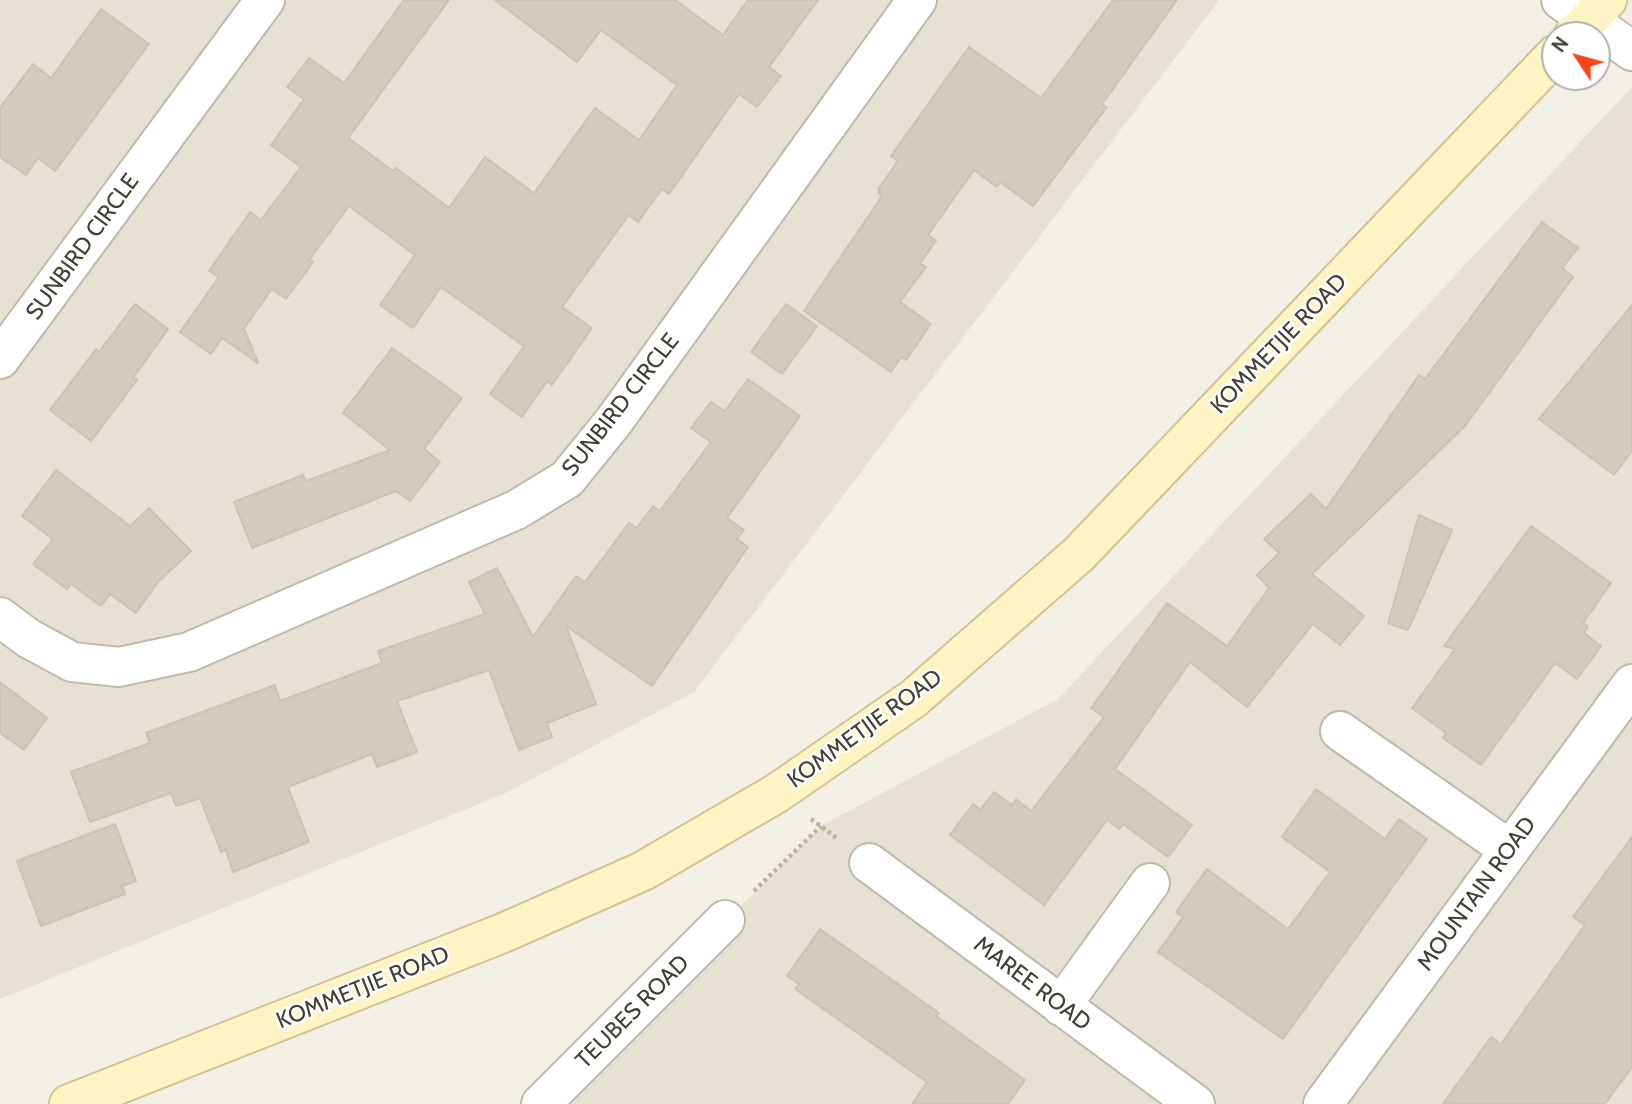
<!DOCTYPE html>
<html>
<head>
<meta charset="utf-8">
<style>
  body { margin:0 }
  #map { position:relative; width:1632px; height:1104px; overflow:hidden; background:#f2efe5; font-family:Cabin,sans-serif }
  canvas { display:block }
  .north { position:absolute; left:1541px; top:21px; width:70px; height:70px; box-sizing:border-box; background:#fff; border:2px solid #b4b2ae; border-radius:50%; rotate:306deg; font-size:19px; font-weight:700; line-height:28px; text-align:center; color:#443f34 }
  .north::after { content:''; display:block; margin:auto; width:24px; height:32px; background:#f84416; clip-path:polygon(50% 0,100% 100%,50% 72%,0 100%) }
</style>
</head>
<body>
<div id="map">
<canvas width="1632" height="1104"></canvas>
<div class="north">N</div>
</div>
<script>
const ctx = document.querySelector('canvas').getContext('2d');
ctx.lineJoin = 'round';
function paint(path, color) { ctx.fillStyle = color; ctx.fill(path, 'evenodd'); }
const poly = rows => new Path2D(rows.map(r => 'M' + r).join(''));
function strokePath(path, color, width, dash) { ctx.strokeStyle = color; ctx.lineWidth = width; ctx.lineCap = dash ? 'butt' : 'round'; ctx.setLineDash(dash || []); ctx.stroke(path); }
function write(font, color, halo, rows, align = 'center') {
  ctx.font = font + ' Cabin,sans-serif'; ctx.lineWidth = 5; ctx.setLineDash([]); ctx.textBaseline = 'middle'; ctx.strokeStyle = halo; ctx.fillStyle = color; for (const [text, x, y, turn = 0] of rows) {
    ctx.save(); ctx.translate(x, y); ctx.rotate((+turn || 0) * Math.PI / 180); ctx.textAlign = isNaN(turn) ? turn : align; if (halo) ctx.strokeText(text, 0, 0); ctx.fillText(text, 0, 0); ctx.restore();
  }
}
paint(poly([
  [0,0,1219,0,694,692,508,792,0,999],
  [1632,87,1632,1104,541,1104,821,826,1058,699]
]), '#e6e1d3');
const building = poly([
  [404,0,449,0,348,138,393,171,396,168,449,208,485,157,534,193,595,108,639,140,677,85,601,30,577,62,495,0,675,0,723,35,748,0,818,0,769,67,781,76,757,107,739,94,669,194,662,189,638,222,629,215,562,307,592,328,552,385,547,381,522,417,490,394,524,346,441,287,413,328,380,305,415,255,349,206,309,260,313,262,286,299,272,289,244,328,258,363,222,338,211,354,180,332,219,277,209,271,250,212,261,220,301,167,271,145,304,99,287,87,309,58,344,83,404,0],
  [1113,0,1177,0,1102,104,1107,107,1033,206,1000,182,997,187,974,170,928,235,936,241,920,263,926,267,900,302,931,324,906,360,901,357,891,372,804,311,882,196,878,193,880,191,878,189,898,161,891,156,969,47,1041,98,1113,0],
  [101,9,149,44,55,171,38,158,26,175,0,157,0,108,33,64,51,78,101,9],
  [1542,222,1578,248,1562,268,1573,277,1465,426,1312,574,1364,616,1340,645,1313,624,1247,707,1190,662,1115,769,1192,825,1168,857,1123,824,1119,829,1107,820,1044,905,950,835,973,804,980,810,994,792,1012,805,1016,799,1031,811,1104,717,1091,708,1167,603,1227,646,1269,588,1257,575,1279,553,1264,539,1311,494,1326,509,1419,375,1425,379,1542,222],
  [135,304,168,329,133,378,137,380,91,441,50,410,96,349,99,352,135,304],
  [786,304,817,326,782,374,751,352,786,304],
  [1632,305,1632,451,1614,475,1539,419,1632,305],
  [392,348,462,398,424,449,440,462,410,501,396,491,252,548,234,502,303,475,306,481,390,450,343,413,392,348],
  [748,379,800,416,727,518,744,530,737,539,748,547,652,686,566,626,596,704,547,723,552,737,519,750,489,670,397,701,417,752,377,767,372,754,288,787,309,842,233,872,226,850,221,852,200,798,176,806,171,793,90,822,71,772,150,743,146,733,275,685,280,701,382,663,378,651,485,614,469,582,497,568,533,637,576,576,585,582,629,523,637,528,653,506,660,511,711,442,691,428,711,402,725,411,748,379],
  [56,470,130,526,149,508,191,551,158,582,136,613,110,594,101,606,71,584,67,589,33,564,53,539,22,516,56,470],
  [1419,515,1452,530,1408,630,1388,623,1419,515],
  [1531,526,1611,583,1583,623,1588,626,1584,633,1601,646,1577,679,1555,663,1481,765,1443,738,1446,733,1412,708,1455,649,1444,646,1531,526],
  [0,682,47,718,24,750,0,733,0,682],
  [1316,789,1385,839,1399,819,1427,839,1283,1039,1158,952,1183,917,1176,912,1207,869,1288,929,1330,872,1282,837,1316,789],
  [115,824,136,881,122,886,125,894,41,926,17,861,115,824],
  [1632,837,1632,1067,1605,1104,1443,1104,1491,1037,1501,1044,1585,925,1573,917,1632,837],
  [820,929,939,1013,936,1016,1025,1080,1008,1104,912,1104,927,1082,795,989,799,984,787,976,820,929]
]);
paint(building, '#d4cbba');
strokePath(building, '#cec3ad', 2);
const street = poly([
  [1561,0,1632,51],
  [0,359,265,0],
  [0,617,28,638,72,662,119,667,189,652,516,510,567,479,614,421,917,0],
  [1340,731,1510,850],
  [869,863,1195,1104],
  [1061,1006,1150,883],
  [541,1104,725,920],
  [1323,1104,1632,684]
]);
const secondary = poly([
  [1574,35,1607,0],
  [69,1104,503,933,643,871,777,793,913,699,1079,554,1555,55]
]);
strokePath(street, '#c0baaa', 42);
strokePath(secondary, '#d2c595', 42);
strokePath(poly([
  [811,819,838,839],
  [754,891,821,826]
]), '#bfb499', 4.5, [3.5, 3.5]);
strokePath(street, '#fff', 38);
strokePath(secondary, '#fef3c3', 38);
write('23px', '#443f34', '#fff', [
  ["SUNBIRD CIRCLE",83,247,-54],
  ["KOMMETJIE ROAD",1279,344,-46],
  ["SUNBIRD CIRCLE",621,405,-52],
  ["KOMMETJIE ROAD",865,729,-36],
  ["MOUNTAIN ROAD",1477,894,-54],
  ["MAREE ROAD",1032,984,37],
  ["KOMMETJIE ROAD",363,988,-22],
  ["TEUBES ROAD",633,1012,-45]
]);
</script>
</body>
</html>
